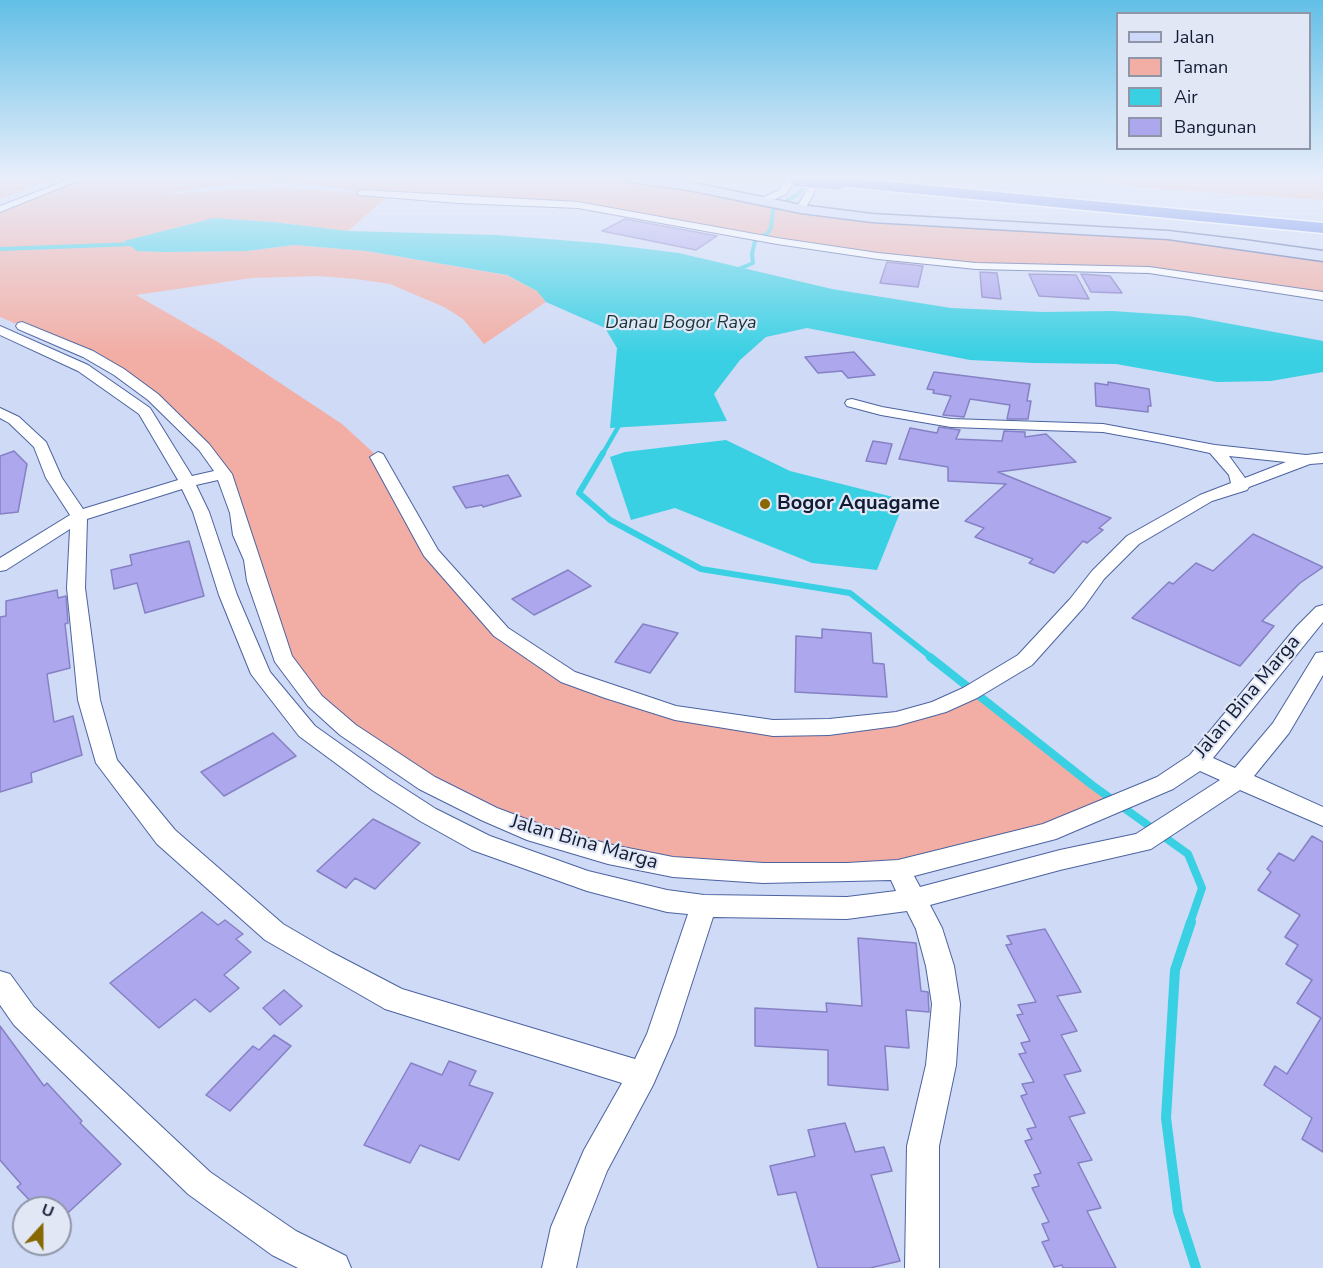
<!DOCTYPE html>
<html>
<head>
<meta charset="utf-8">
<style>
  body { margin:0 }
  #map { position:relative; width:1323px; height:1268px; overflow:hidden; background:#cedaf6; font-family:"Nunito Sans",sans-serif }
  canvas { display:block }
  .legend { position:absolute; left:1116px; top:12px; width:195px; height:138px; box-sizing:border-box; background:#e1e7f5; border:2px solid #8f96a8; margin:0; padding:8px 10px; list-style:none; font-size:18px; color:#131c35 }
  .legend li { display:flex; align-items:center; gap:12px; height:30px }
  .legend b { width:30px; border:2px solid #8f96a8 }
  .north { position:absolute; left:12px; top:1196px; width:60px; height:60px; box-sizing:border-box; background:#e1e7f5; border:2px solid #8f96a8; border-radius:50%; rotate:21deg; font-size:16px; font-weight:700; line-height:24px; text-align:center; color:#131c35 }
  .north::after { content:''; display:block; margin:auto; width:21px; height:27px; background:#876803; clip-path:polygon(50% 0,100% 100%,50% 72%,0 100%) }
</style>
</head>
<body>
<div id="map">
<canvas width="1323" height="1268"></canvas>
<ul class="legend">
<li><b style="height:8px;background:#ced9f9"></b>Jalan</li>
<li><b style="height:16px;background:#f2ada4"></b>Taman</li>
<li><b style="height:16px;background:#39d0e3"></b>Air</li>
<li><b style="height:16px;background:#ada7ee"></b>Bangunan</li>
</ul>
<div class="north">U</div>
</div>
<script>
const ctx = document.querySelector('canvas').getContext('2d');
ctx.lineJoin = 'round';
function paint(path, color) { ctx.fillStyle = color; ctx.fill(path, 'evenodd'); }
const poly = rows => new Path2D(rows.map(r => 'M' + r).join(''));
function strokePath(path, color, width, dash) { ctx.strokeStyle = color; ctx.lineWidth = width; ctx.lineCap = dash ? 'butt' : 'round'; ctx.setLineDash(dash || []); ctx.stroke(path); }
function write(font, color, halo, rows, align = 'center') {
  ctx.font = font + ' "Nunito Sans",sans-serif'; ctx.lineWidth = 4.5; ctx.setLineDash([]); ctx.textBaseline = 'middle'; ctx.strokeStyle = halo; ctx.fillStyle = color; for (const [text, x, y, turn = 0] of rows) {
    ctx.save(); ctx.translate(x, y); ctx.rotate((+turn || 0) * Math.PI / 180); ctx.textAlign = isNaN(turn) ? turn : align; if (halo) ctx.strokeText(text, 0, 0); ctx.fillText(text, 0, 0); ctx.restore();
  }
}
paint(poly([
  [0,178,58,178,0,199],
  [80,178,631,178,850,215,1084,229,1323,256,1323,296,1149,270,1039,269,878,256,598,208,389,195,348,231,274,222,214,218,125,241,137,251,163,252,247,251,294,245,367,251,506,275,537,291,546,302,484,344,463,319,444,307,390,284,356,279,318,276,252,278,136,295,218,342,342,424,378,457,430,552,501,632,612,693,773,728,896,719,974,691,1114,801,1048,832,898,870,673,867,536,833,346,729,282,657,224,474,186,428,88,354,0,317,0,209],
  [291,182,344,189,359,193,277,188,162,194,235,183],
  [1086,178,1323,178,1323,200,1143,188]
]), '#f2ada4');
paint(poly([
  [214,218,274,222,348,231,497,235,598,243,679,253,832,289,951,308,1043,312,1112,311,1188,316,1323,341,1323,372,1271,381,1217,382,1116,364,1034,363,970,360,807,328,766,337,740,360,714,394,727,421,610,428,617,348,605,328,546,302,537,291,507,275,367,251,294,245,247,251,163,252,137,251,124,241],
  [726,440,790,471,905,500,877,570,812,563,675,508,631,520,610,457,625,452]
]), '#39d0e3');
strokePath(poly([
  [0,249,135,244],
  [731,269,739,269,753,263,752,254,755,241,767,234,771,228,773,209,798,194,809,180]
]), '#39d0e3', 4);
strokePath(poly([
  [602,455,621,422]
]), '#39d0e3', 4.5);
strokePath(poly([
  [603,453,579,493,610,520,701,569,850,593,932,658]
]), '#39d0e3', 6);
strokePath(poly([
  [930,657,1092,785,1188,854,1202,888,1190,923]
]), '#39d0e3', 8);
strokePath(poly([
  [1191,922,1175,970,1166,1118,1178,1212,1196,1268]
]), '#39d0e3', 10);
const building = poly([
  [625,219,696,232,717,236,696,250,602,231,625,219],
  [887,262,923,266,918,287,880,283,887,262],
  [980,272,997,273,1001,299,982,297,980,272],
  [1029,274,1076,275,1089,299,1039,296,1029,274],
  [1081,274,1110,276,1122,293,1091,292,1081,274],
  [854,352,875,375,848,378,842,371,818,373,805,357,854,352],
  [934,372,1030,384,1027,401,1031,401,1028,419,1007,419,1010,405,970,399,964,417,943,415,951,396,933,393,934,390,927,389,934,372],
  [1108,382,1149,389,1151,406,1148,406,1148,412,1096,406,1095,383,1108,385,1108,382],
  [939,427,960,430,956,439,1002,441,1004,431,1025,432,1025,437,1046,434,1076,462,998,472,1111,518,1099,528,1103,530,1087,543,1083,541,1054,573,1029,563,1033,559,975,537,984,528,965,521,1006,484,948,481,948,467,899,459,910,428,937,433,939,427],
  [873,441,892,444,886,464,866,461,873,441],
  [14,451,27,464,18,512,0,514,0,456,14,451],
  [508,475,521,496,483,507,482,505,466,508,453,487,508,475],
  [1253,534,1323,567,1300,583,1262,621,1274,626,1240,666,1132,618,1169,582,1173,584,1196,563,1213,571,1253,534],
  [189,541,204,596,145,613,137,583,114,589,111,570,132,565,130,555,189,541],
  [568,570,591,586,534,615,512,599,568,570],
  [57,590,58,598,66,596,68,623,65,624,70,668,47,674,54,722,73,716,82,755,31,773,32,782,0,792,0,617,6,616,6,601,57,590],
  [643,624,678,633,650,673,615,662,643,624],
  [822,629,871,633,873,663,884,664,887,697,795,692,796,636,822,638,822,629],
  [273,733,296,756,224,796,201,772,273,733],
  [373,819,420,843,375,889,355,878,346,888,317,871,373,819],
  [1312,836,1323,842,1323,1152,1302,1139,1312,1118,1264,1085,1275,1066,1287,1074,1321,1018,1297,1003,1312,980,1286,964,1298,945,1285,937,1300,915,1258,890,1271,872,1267,869,1279,853,1294,861,1312,836],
  [202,912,218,925,225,920,243,934,236,939,251,952,224,975,239,988,210,1012,195,999,159,1028,110,983,202,912],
  [1045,929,1081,992,1057,996,1077,1031,1061,1035,1081,1071,1064,1075,1085,1113,1069,1117,1092,1160,1078,1163,1101,1208,1087,1211,1116,1268,1063,1268,1062,1265,1054,1267,1042,1242,1049,1240,1042,1224,1049,1222,1032,1188,1039,1186,1034,1175,1041,1173,1025,1141,1032,1139,1027,1129,1036,1127,1021,1096,1027,1094,1022,1084,1034,1082,1019,1054,1026,1053,1021,1043,1030,1041,1017,1015,1023,1014,1018,1005,1036,1002,1006,945,1012,944,1007,936,1045,929],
  [858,938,916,943,921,991,928,992,929,1012,906,1010,909,1048,885,1046,888,1090,828,1085,828,1050,755,1046,755,1008,827,1012,826,1003,862,1006,858,938],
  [284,990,302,1006,280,1025,263,1008,284,990],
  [0,1026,44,1086,47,1083,82,1121,80,1123,121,1164,60,1220,60,1208,37,1208,17,1187,21,1184,0,1160,0,1026],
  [274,1035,291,1046,230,1111,206,1095,253,1046,259,1050,274,1035],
  [449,1061,476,1071,469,1085,493,1093,459,1160,420,1145,410,1163,364,1145,411,1063,442,1075,449,1061],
  [845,1123,855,1152,884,1147,892,1171,871,1175,900,1261,870,1268,818,1268,796,1192,778,1195,770,1166,815,1156,808,1130,845,1123]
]);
paint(building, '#ada7ee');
strokePath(building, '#8680c4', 1.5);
const street = poly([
  [73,178,85,178,0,212,0,206,73,178],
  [787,178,795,180,786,194,766,203,760,203,760,199,779,190,787,178],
  [810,184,818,186,804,211,798,211,796,209,810,184],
  [362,190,578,202,777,238,878,253,976,263,1149,267,1323,292,1323,300,1149,273,976,269,878,259,777,244,578,208,458,203,359,195,357,193,362,190],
  [22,322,93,351,124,369,158,394,209,444,232,474,292,656,322,696,356,725,435,777,497,808,542,825,608,844,673,857,763,863,847,863,898,860,1043,824,1157,777,1190,755,1297,626,1316,607,1323,605,1323,622,1213,758,1235,768,1273,723,1316,653,1323,652,1323,675,1289,733,1254,776,1323,807,1323,826,1240,790,1151,849,1060,870,930,905,942,928,954,966,960,1004,956,1065,939,1146,939,1268,905,1268,907,1146,926,1065,932,1004,926,966,916,929,907,911,847,919,713,917,675,1035,653,1085,607,1171,585,1227,576,1268,542,1268,551,1227,584,1150,622,1083,385,1009,265,940,157,844,96,763,78,700,67,588,70,529,6,570,0,571,0,558,70,515,46,478,34,447,9,423,0,418,0,408,19,417,46,442,62,478,83,509,178,480,139,414,78,371,0,335,0,326,88,365,150,408,192,476,214,471,199,450,148,400,114,375,83,357,18,329,16,326,18,323,22,322],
  [218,480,230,513,233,535,244,560,247,581,275,662,308,706,340,735,419,789,481,820,527,840,608,864,673,877,763,883,891,880,896,891,847,897,704,895,667,890,588,871,490,836,436,809,388,778,315,726,270,672,237,595,209,512,196,485,218,480],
  [182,489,193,512,219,595,251,674,299,736,372,790,420,821,472,850,587,891,667,912,688,914,647,1034,635,1059,402,989,331,952,283,924,175,830,117,760,100,700,85,588,87,519,182,489],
  [1200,771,1220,780,1136,834,1060,850,920,887,914,876,1056,839,1173,789,1200,771],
  [852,399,882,407,951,419,1103,424,1215,445,1306,455,1323,453,1323,463,1310,464,1249,487,1247,490,1212,501,1139,544,1104,579,1084,607,1032,665,977,698,946,712,896,726,829,735,773,736,675,720,605,698,561,682,494,636,424,556,370,457,378,452,383,454,438,550,508,628,575,672,676,706,773,720,829,719,896,712,932,702,963,688,1018,655,1070,599,1092,571,1127,536,1200,495,1231,483,1229,475,1210,453,1163,443,1103,432,951,427,881,415,847,406,845,403,847,400,852,399],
  [1229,456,1286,462,1245,478,1229,456],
  [0,971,10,974,34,1007,210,1172,296,1231,346,1256,351,1268,298,1268,272,1255,188,1194,14,1025,0,1005,0,971]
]);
const secondary = poly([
  [625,178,655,178,689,182,801,205,872,214,1168,231,1244,240,1323,251,1323,261,1168,239,872,222,801,213,689,190,631,182,625,178]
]);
const highway = poly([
  [833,178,850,178,1323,223,1323,233,838,186,830,181,833,178]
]);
strokePath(street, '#4c63a0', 2);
strokePath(secondary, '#4c63a0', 3);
strokePath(highway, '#fff', 3);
paint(street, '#fff');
paint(secondary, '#ced9f9');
paint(highway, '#5c80eb');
const highwayBridge = poly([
  [798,178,838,181]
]);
strokePath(highwayBridge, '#fff', 19, []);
strokePath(highwayBridge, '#5c80eb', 17);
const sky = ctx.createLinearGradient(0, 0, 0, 355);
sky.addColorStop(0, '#62bfe6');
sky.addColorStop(0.5, '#e9eefb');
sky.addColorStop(1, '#e9eefb00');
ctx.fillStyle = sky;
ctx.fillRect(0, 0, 1323, 355);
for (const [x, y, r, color] of [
  [765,504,6,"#876803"]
]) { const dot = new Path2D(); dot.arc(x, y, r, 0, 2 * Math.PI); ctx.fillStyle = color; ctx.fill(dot); strokePath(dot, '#e1e7f5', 2); }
write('italic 18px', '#153337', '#e1e7f5', [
  ["Danau Bogor Raya",681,324]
]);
write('bold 20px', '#131c35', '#e1e7f5', [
  ["Bogor Aquagame",777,504]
], 'left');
write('20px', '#131c35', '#e1e7f5', [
  ["Jalan Bina Marga",1248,697,-50],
  ["Jalan Bina Marga",584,843,16]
]);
</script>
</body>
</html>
